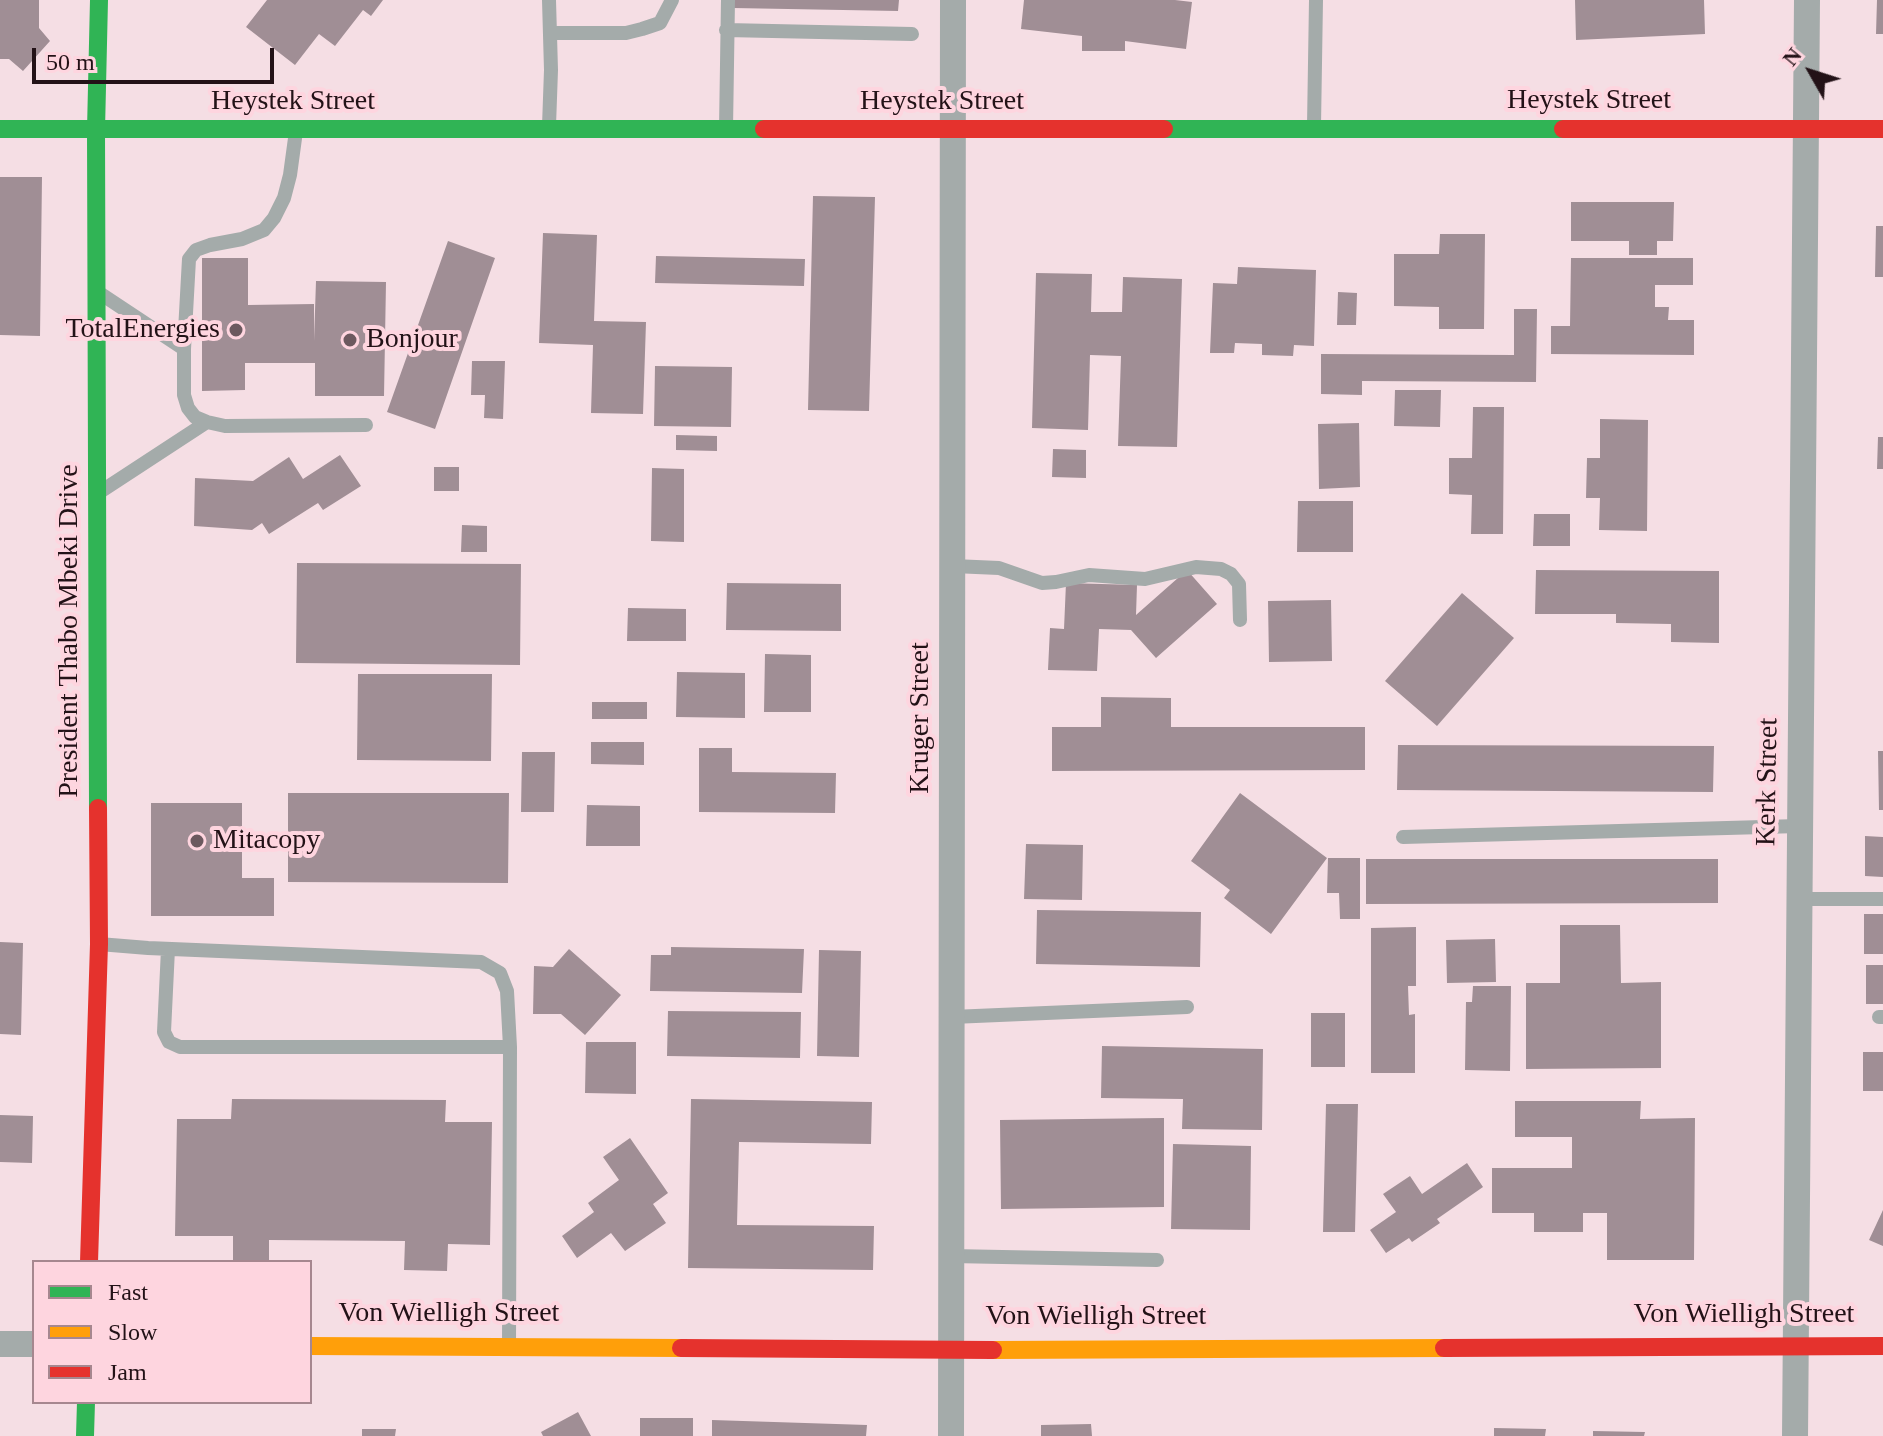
<!DOCTYPE html>
<html>
<head>
<meta charset="utf-8">
<style>
  body { margin:0 }
  #map { position:relative; width:1883px; height:1436px; overflow:hidden; background:#f5dee4; font-family:"Times New Roman",serif }
  canvas { display:block }
  .legend { position:absolute; left:32px; top:1260px; width:280px; height:144px; box-sizing:border-box; background:#fed5df; border:2px solid #a6878f; margin:0; padding:10px 14px; list-style:none; font-size:24px; color:#231217 }
  .legend li { display:flex; align-items:center; gap:16px; height:40px }
  .legend b { width:40px; border:2px solid #a6878f }
  .north { position:absolute; left:1771px; top:32px; width:80px; height:80px; -webkit-text-stroke:6px #fed5df; paint-order:stroke; rotate:309deg; font-size:22px; font-weight:700; line-height:32px; text-align:center; color:#231217 }
  .north::after { content:''; display:block; margin:auto; width:28px; height:36px; background:#231217; clip-path:polygon(50% 0,100% 100%,50% 72%,0 100%) }
  .scale { position:absolute; left:32px; top:48px; width:242px; height:36px; box-sizing:border-box; border:4px solid #231217; border-top:0; padding-left:10px; font-size:24px; line-height:28px; white-space:nowrap; color:#231217; -webkit-text-stroke:6px #fed5df; paint-order:stroke }
</style>
</head>
<body>
<div id="map">
<canvas width="1883" height="1436"></canvas>
<ul class="legend">
<li><b style="height:10px;background:#30b455"></b>Fast</li>
<li><b style="height:10px;background:#ff9f0a"></b>Slow</li>
<li><b style="height:10px;background:#e5322d"></b>Jam</li>
</ul>
<div class="north">N</div>
<div class="scale">50 m</div>
</div>
<script>
const ctx = document.querySelector('canvas').getContext('2d');
ctx.lineJoin = 'round';
function paint(path, color) { ctx.fillStyle = color; ctx.fill(path, 'evenodd'); }
const poly = rows => new Path2D(rows.map(r => 'M' + r).join(''));
function strokePath(path, color, width, dash) { ctx.strokeStyle = color; ctx.lineWidth = width; ctx.lineCap = dash ? 'butt' : 'round'; ctx.setLineDash(dash || []); ctx.stroke(path); }
function write(font, color, halo, rows, align = 'center') {
  ctx.font = font + ' "Times New Roman",serif'; ctx.lineWidth = 8; ctx.setLineDash([]); ctx.textBaseline = 'middle'; ctx.strokeStyle = halo; ctx.fillStyle = color; for (const [text, x, y, turn = 0] of rows) {
    ctx.save(); ctx.translate(x, y); ctx.rotate((+turn || 0) * Math.PI / 180); ctx.textAlign = isNaN(turn) ? turn : align; if (halo) ctx.strokeText(text, 0, 0); ctx.fillText(text, 0, 0); ctx.restore();
  }
}
paint(poly([
  [0,0,39,0,39,28,50,41,23,71,9,59,0,59],
  [267,0,383,0,371,16,363,10,335,46,319,34,295,65,246,27],
  [733,0,899,0,898,11,733,8],
  [1024,0,1175,0,1192,2,1186,49,1125,41,1125,51,1082,51,1082,36,1021,29],
  [1575,0,1704,0,1705,34,1576,40],
  [1877,0,1883,0,1883,34,1876,34],
  [0,177,42,177,40,336,0,335],
  [813,196,875,197,869,411,808,410],
  [1571,202,1674,202,1673,241,1657,241,1657,255,1629,255,1629,241,1571,241],
  [1876,226,1883,226,1883,277,1875,277],
  [543,233,597,235,594,321,646,322,643,414,591,413,593,345,539,343],
  [1440,234,1485,234,1484,329,1439,329,1439,307,1394,306,1394,254,1439,254],
  [448,241,495,258,435,429,387,412],
  [656,256,805,259,804,286,655,283],
  [202,258,248,258,248,305,314,304,314,341,316,281,386,282,384,396,315,396,315,363,245,363,245,390,202,391],
  [1571,258,1693,258,1693,285,1655,285,1655,307,1669,307,1668,320,1694,320,1694,355,1551,354,1551,326,1570,326],
  [1238,267,1316,270,1314,346,1294,345,1293,356,1262,355,1262,344,1235,343,1234,353,1210,353,1213,283,1237,284],
  [1036,273,1092,274,1091,312,1122,312,1123,277,1182,279,1177,447,1118,446,1121,356,1090,355,1088,430,1032,428],
  [1338,292,1357,293,1356,325,1337,325],
  [1514,309,1537,309,1536,382,1362,381,1362,395,1321,394,1321,354,1514,355],
  [472,361,505,361,503,419,484,418,485,395,471,395],
  [655,366,732,367,731,427,654,426],
  [1395,390,1441,390,1440,427,1394,426],
  [1473,407,1504,407,1503,534,1471,534,1472,495,1449,494,1449,458,1472,458],
  [1600,419,1648,420,1647,531,1599,530,1600,498,1586,498,1587,458,1600,458],
  [1359,423,1360,487,1319,489,1318,424],
  [676,435,717,436,717,451,676,450],
  [1878,437,1883,437,1883,469,1877,469],
  [1053,449,1086,450,1086,478,1052,477],
  [340,455,361,486,323,510,318,503,269,534,262,523,252,530,194,526,195,478,253,481,289,457,303,479],
  [434,467,459,467,459,491,434,491],
  [652,468,684,469,684,542,651,541],
  [1298,501,1353,501,1353,552,1297,552],
  [1534,514,1570,514,1570,546,1533,546],
  [462,525,487,526,487,552,461,552],
  [297,563,521,564,520,665,296,663],
  [1187,570,1217,604,1156,658,1131,630,1099,629,1097,671,1048,670,1050,628,1064,629,1066,583,1137,585,1136,615],
  [1536,570,1719,571,1719,643,1671,642,1671,624,1616,623,1616,614,1535,614],
  [727,583,841,584,841,631,726,630],
  [1462,593,1514,638,1437,726,1385,681],
  [1331,600,1332,661,1269,662,1268,601],
  [628,608,686,609,686,641,627,641],
  [765,654,811,655,811,712,764,712],
  [677,672,745,673,745,718,676,717],
  [358,674,492,674,491,761,357,760],
  [1101,697,1171,698,1171,727,1365,727,1365,770,1052,771,1052,727,1101,727],
  [592,702,647,702,647,719,592,719],
  [591,742,644,742,644,765,591,764],
  [1398,745,1714,746,1713,792,1397,790],
  [699,748,732,748,732,772,836,773,835,813,699,812],
  [1878,751,1883,751,1883,810,1879,810],
  [522,752,555,752,554,812,521,812],
  [288,793,509,793,508,883,288,882],
  [1240,793,1327,858,1271,934,1224,898,1230,890,1191,861],
  [151,803,242,803,242,878,274,878,274,916,151,916],
  [587,805,640,806,640,846,586,846],
  [1865,836,1883,837,1883,877,1865,876],
  [1026,844,1083,845,1082,900,1024,899],
  [1328,858,1360,858,1360,919,1340,919,1339,893,1327,893],
  [1366,859,1718,859,1718,903,1366,904],
  [1037,910,1201,912,1200,967,1036,964],
  [1864,914,1883,914,1883,954,1864,954],
  [1560,925,1620,925,1621,983,1661,982,1661,1068,1526,1069,1526,983,1560,983],
  [1416,927,1416,986,1408,986,1409,1015,1415,1014,1415,1073,1371,1073,1371,928],
  [1495,939,1496,982,1447,983,1446,940],
  [0,942,23,943,21,1035,0,1034],
  [671,947,804,949,802,993,650,991,651,955,671,955],
  [569,949,621,995,585,1035,561,1014,533,1014,534,966,553,967],
  [819,950,861,951,859,1057,817,1056],
  [1866,965,1883,965,1883,1004,1866,1004],
  [1473,986,1511,986,1510,1071,1465,1070,1466,1002,1472,1002],
  [668,1011,801,1012,800,1058,667,1056],
  [1311,1013,1345,1013,1345,1067,1311,1067],
  [586,1042,636,1042,636,1094,585,1093],
  [1102,1046,1263,1049,1262,1130,1182,1129,1183,1099,1101,1098],
  [1863,1052,1883,1052,1883,1091,1863,1091],
  [232,1099,446,1100,445,1122,492,1122,490,1245,448,1244,447,1271,404,1270,405,1241,269,1240,269,1262,233,1262,233,1236,175,1236,177,1119,231,1119],
  [691,1099,872,1102,871,1144,739,1142,737,1225,874,1226,873,1270,688,1268],
  [1515,1101,1641,1101,1640,1119,1695,1118,1694,1260,1607,1260,1607,1213,1583,1213,1583,1232,1534,1232,1534,1213,1492,1213,1492,1168,1572,1168,1572,1137,1515,1137],
  [1326,1104,1358,1104,1355,1232,1323,1232],
  [0,1115,33,1116,32,1163,0,1162],
  [1164,1118,1164,1207,1001,1209,1000,1120],
  [630,1138,668,1193,653,1204,666,1223,625,1251,611,1233,577,1258,562,1236,594,1212,588,1203,619,1180,603,1157],
  [1173,1144,1251,1146,1250,1230,1171,1229],
  [1467,1163,1483,1187,1437,1219,1440,1223,1412,1242,1409,1238,1386,1253,1370,1230,1396,1212,1383,1194,1410,1176,1422,1194],
  [1883,1210,1883,1246,1869,1240],
  [578,1412,591,1436,543,1436,541,1432],
  [640,1418,693,1418,693,1436,640,1436],
  [712,1420,867,1425,866,1436,712,1436],
  [1091,1424,1092,1436,1041,1436,1041,1425],
  [1494,1428,1546,1429,1545,1436,1494,1436],
  [362,1429,396,1429,395,1436,362,1436],
  [1593,1431,1645,1432,1644,1436,1593,1436]
]), '#a08e95');
strokePath(poly([
  [549,0,551,70,549,126],
  [726,30,912,34],
  [551,33,626,33,642,29,660,23,672,0],
  [1314,126,1316,0],
  [726,129,728,0],
  [296,131,290,175,284,198,274,218,264,230,242,239,210,245,196,250,189,259,184,349,184,395,188,408,195,417,207,422,225,426,366,425],
  [101,294,184,349],
  [100,492,207,422],
  [953,566,999,568,1042,583,1056,582,1089,575,1145,579,1196,567,1221,569,1231,574,1239,584,1240,620],
  [1403,837,1799,826],
  [1799,899,1883,899],
  [99,944,148,948,481,962,500,973,507,991,510,1047,509,1346],
  [168,949,164,1032,169,1042,180,1047,510,1047],
  [952,1017,1187,1007],
  [1879,1017,1883,1017],
  [951,1256,1157,1260]
]), '#a4abaa', 14);
strokePath(poly([
  [0,1344,34,1344],
  [951,1436,953,0],
  [1795,1436,1807,0]
]), '#a4abaa', 26);
strokePath(poly([
  [0,129,764,129],
  [1164,129,1563,129],
  [98,808,96,130,99,0],
  [85,1436,86,1402]
]), '#30b455', 18);
strokePath(poly([
  [310,1346,681,1348],
  [993,1350,1444,1348]
]), '#ff9f0a', 18);
strokePath(poly([
  [764,129,1164,129],
  [1563,129,1883,129],
  [89,1262,99,944,98,808],
  [681,1348,993,1350],
  [1444,1348,1883,1346]
]), '#e5322d', 18);
for (const [x, y, r, color] of [
  [236,330,8,"#6c595f"],
  [350,340,8,"#6c595f"],
  [197,841,8,"#6c595f"]
]) { const dot = new Path2D(); dot.arc(x, y, r, 0, 2 * Math.PI); ctx.fillStyle = color; ctx.fill(dot); strokePath(dot, '#fed5df', 3); }
write('28px', '#231217', '#fed5df', [
  ["Heystek Street",1589,101],
  ["Heystek Street",293,102],
  ["Heystek Street",942,102],
  ["President Thabo Mbeki Drive",70,631,-90],
  ["Kruger Street",921,718,-90],
  ["Kerk Street",1768,782,-89],
  ["Von Wielligh Street",449,1314],
  ["Von Wielligh Street",1744,1315],
  ["Von Wielligh Street",1096,1317]
]);
write('28px', '#231217', '#fed5df', [
  ["TotalEnergies",220,330,"right"],
  ["Bonjour",366,340],
  ["Mitacopy",213,841]
], 'left');
</script>
</body>
</html>
